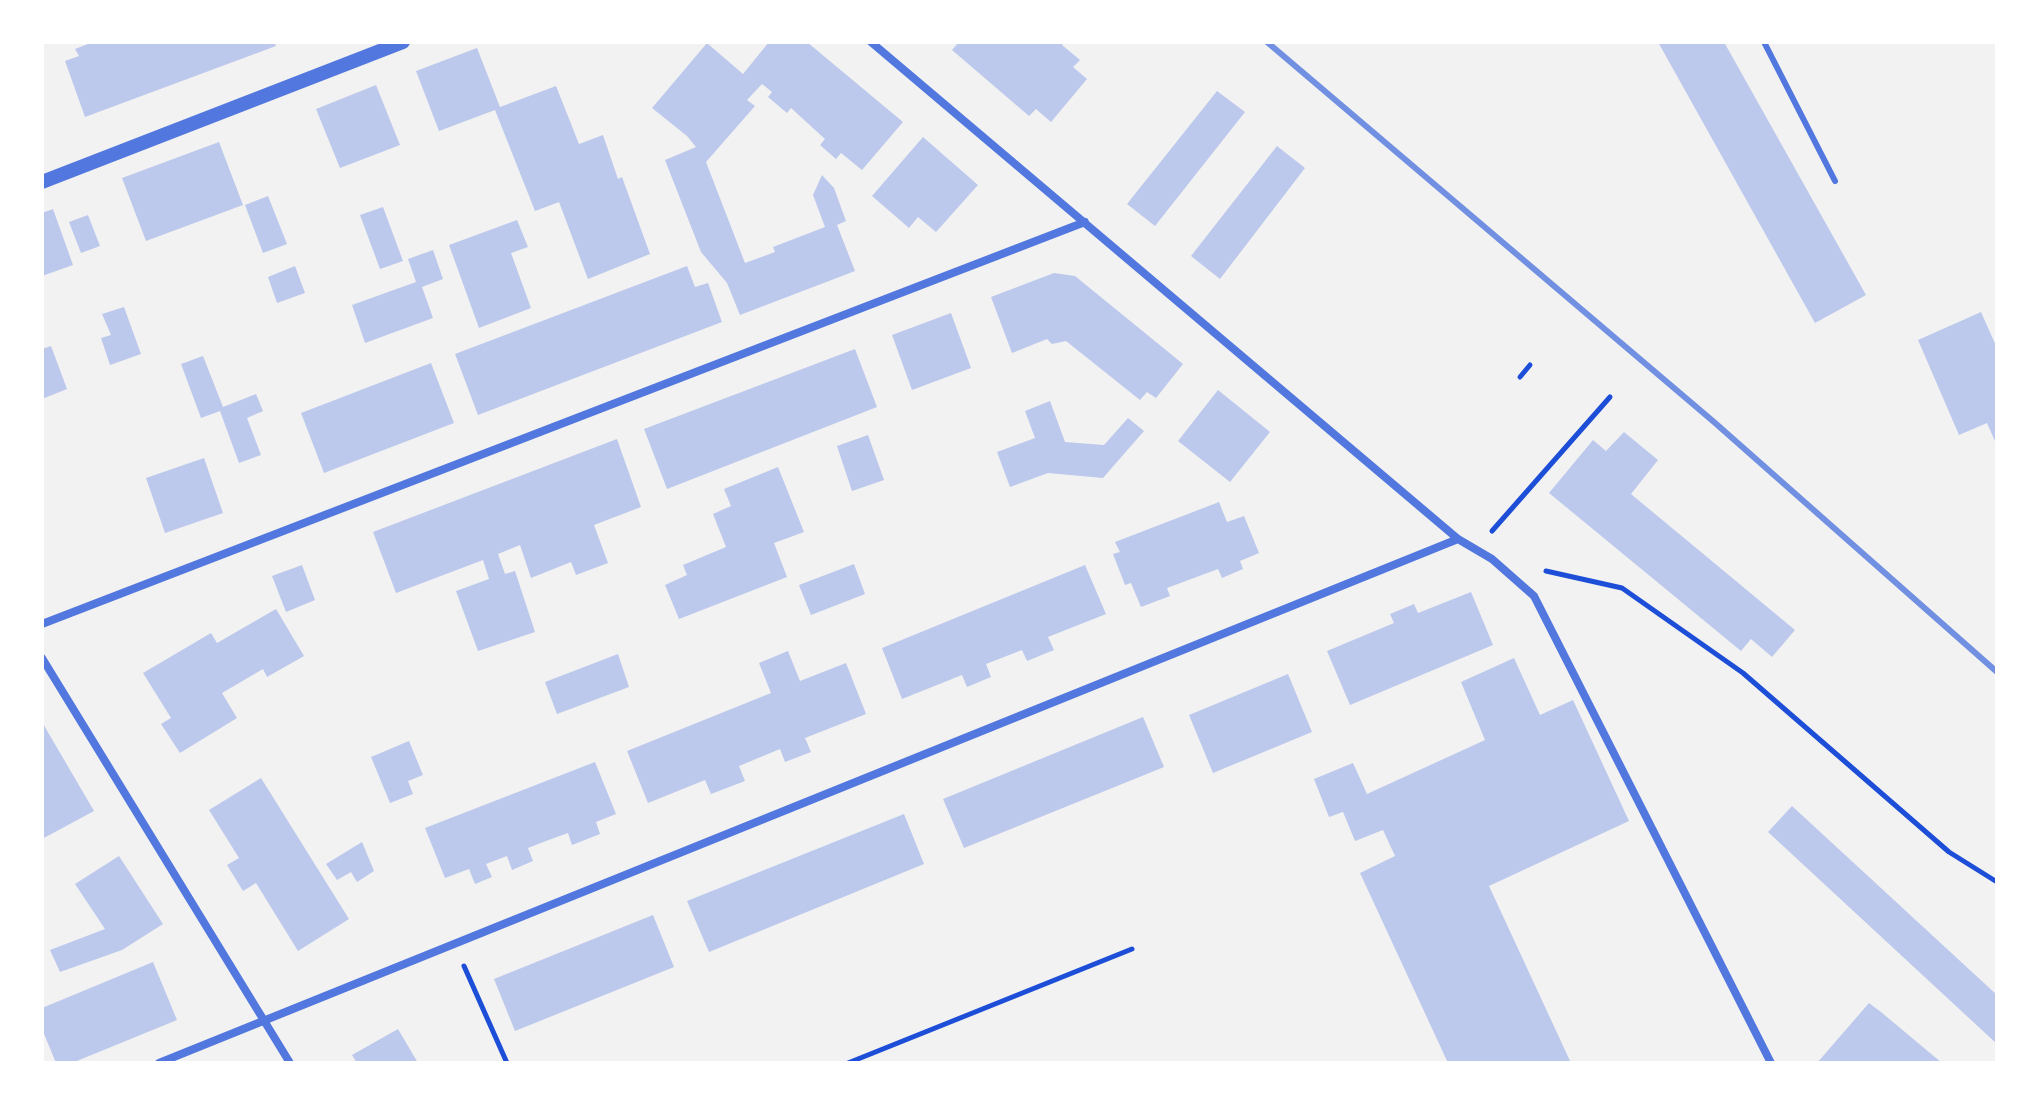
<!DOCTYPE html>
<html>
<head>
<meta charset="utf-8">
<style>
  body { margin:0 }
  #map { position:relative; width:2039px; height:1105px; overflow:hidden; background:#f2f2f2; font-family:"Roboto Serif",serif }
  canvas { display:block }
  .frame { position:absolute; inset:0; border:44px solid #fff; pointer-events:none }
</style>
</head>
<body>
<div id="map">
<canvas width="2039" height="1105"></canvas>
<div class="frame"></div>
</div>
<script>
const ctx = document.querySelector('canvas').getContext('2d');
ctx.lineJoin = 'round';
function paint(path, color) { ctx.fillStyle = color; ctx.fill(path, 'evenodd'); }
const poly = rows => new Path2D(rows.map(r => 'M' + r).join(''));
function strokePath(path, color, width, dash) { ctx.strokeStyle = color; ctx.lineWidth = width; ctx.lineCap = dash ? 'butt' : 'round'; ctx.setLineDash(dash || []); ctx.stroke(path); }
paint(poly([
  [93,42,274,42,276,46,85,117,65,61,79,56,75,49],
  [769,42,807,42,903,122,862,170,841,153,836,159,820,145,825,139,791,108,787,113,768,97,772,92,762,84,747,100,755,106,706,162,745,263,775,252,773,247,825,227,813,195,822,175,834,188,846,221,837,225,855,271,740,315,727,283,701,252,665,160,696,147,687,136,652,108,707,43,743,74],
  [959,42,1064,42,1062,45,1080,60,1073,67,1087,79,1051,122,1036,109,1029,116,952,50],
  [1658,42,1724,42,1866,295,1815,323],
  [477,48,500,107,556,86,579,144,603,135,618,179,622,177,650,254,588,279,559,202,535,211,495,110,439,131,416,71],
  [376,85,400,145,340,168,316,109],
  [1217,91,1245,112,1155,226,1127,204],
  [923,137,978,185,936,232,918,217,909,228,872,196],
  [219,142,243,205,146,241,122,178],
  [1277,146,1305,168,1220,279,1191,256],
  [268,196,287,244,263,253,245,205],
  [383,207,403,261,380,269,360,215],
  [53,209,73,265,42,276,42,213],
  [88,215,100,246,81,253,69,222],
  [517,220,528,247,511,253,531,308,479,328,449,245],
  [433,250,443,279,422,287,433,318,365,343,352,305,416,282,408,259],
  [295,266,305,293,277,303,268,277],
  [687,266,695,287,708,283,722,322,478,415,455,354],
  [1054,273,1075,276,1183,364,1156,398,1147,392,1140,400,1066,341,1052,344,1047,339,1012,353,991,297],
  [124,307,141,354,110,365,101,338,111,335,102,314],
  [1981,312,1997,348,1997,446,1987,423,1959,435,1918,340],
  [951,313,971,368,912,390,892,335],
  [51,346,67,389,42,399,42,349],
  [855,349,877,407,667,489,644,429],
  [203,356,223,407,256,394,263,411,247,418,261,455,239,463,220,411,201,418,181,364],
  [431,363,454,423,324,473,301,413],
  [1218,390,1270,432,1230,482,1178,441],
  [1050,401,1065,442,1104,445,1128,418,1144,431,1103,478,1048,473,1010,487,997,452,1035,438,1025,411],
  [1624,432,1658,460,1631,494,1795,630,1772,657,1751,639,1741,651,1549,493,1593,440,1606,451],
  [868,435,884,480,852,491,837,446],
  [617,439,641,507,594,525,608,563,576,575,571,562,531,578,520,545,498,554,505,574,515,571,535,632,478,651,456,591,489,579,483,560,396,593,373,532],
  [204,458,223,513,165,533,146,478],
  [778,467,804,532,774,543,787,577,679,619,665,585,687,575,683,565,726,547,713,514,731,506,724,489],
  [1219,502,1227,522,1244,516,1259,553,1240,561,1243,569,1222,578,1218,569,1167,588,1170,596,1141,607,1131,583,1125,585,1113,554,1120,552,1115,542],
  [854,564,865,594,811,615,799,585],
  [302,565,315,600,286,612,272,576],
  [1085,565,1106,614,1048,637,1054,650,1027,661,1022,650,986,664,991,677,967,687,962,675,902,699,882,648],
  [1471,592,1493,645,1350,705,1327,651,1394,623,1390,614,1414,604,1418,613],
  [276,609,304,656,267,677,263,669,222,693,237,718,180,753,161,724,171,718,143,673,211,633,217,643],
  [788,651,800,681,846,663,866,714,805,738,811,752,785,762,780,749,739,766,745,781,711,794,705,780,648,803,627,751,771,693,759,663],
  [618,654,629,687,557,714,545,682],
  [1514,658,1540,715,1573,700,1629,821,1489,886,1571,1063,1448,1063,1360,873,1395,856,1383,830,1355,841,1343,812,1329,817,1314,779,1353,763,1367,794,1485,740,1461,682],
  [1288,674,1312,732,1213,773,1189,715],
  [1143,717,1164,767,964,848,943,799],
  [42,722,94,811,42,839],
  [409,741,423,775,408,781,413,794,390,803,371,757],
  [595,762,616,814,596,822,600,834,572,845,568,833,546,841,528,848,533,861,512,870,507,856,486,864,492,877,475,884,469,869,445,878,425,828],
  [261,778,349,919,298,951,256,883,243,891,227,865,239,858,209,810],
  [1792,806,1997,995,1997,1044,1768,832],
  [904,814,924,864,709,952,687,901],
  [362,842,374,871,357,882,351,872,337,880,326,864],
  [119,856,163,924,122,950,60,972,50,950,105,929,75,884],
  [653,915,674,967,515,1031,494,979],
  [153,962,177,1020,72,1063,56,1063,42,1029,42,1008],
  [1869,1003,1881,1012,1942,1063,1817,1063],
  [398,1029,418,1063,357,1063,352,1055]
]), '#bdc9ec');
strokePath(poly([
  [1520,377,1530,365],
  [1492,531,1610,397],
  [1546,571,1622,588,1743,673,1949,852,1997,882],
  [464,966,507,1063],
  [848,1063,1132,949]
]), '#1d4ed8', 5);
strokePath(poly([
  [1764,42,1835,181]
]), '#5277de', 6);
strokePath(poly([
  [871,42,1458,539,1492,559,1534,596,1771,1063],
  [42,624,1085,222],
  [42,658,290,1063],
  [159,1063,1458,539]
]), '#5277de', 8);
strokePath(poly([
  [42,182,403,42]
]), '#5277de', 14);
strokePath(poly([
  [1267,42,1714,422,1997,672]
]), '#7290e2', 6);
</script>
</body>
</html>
